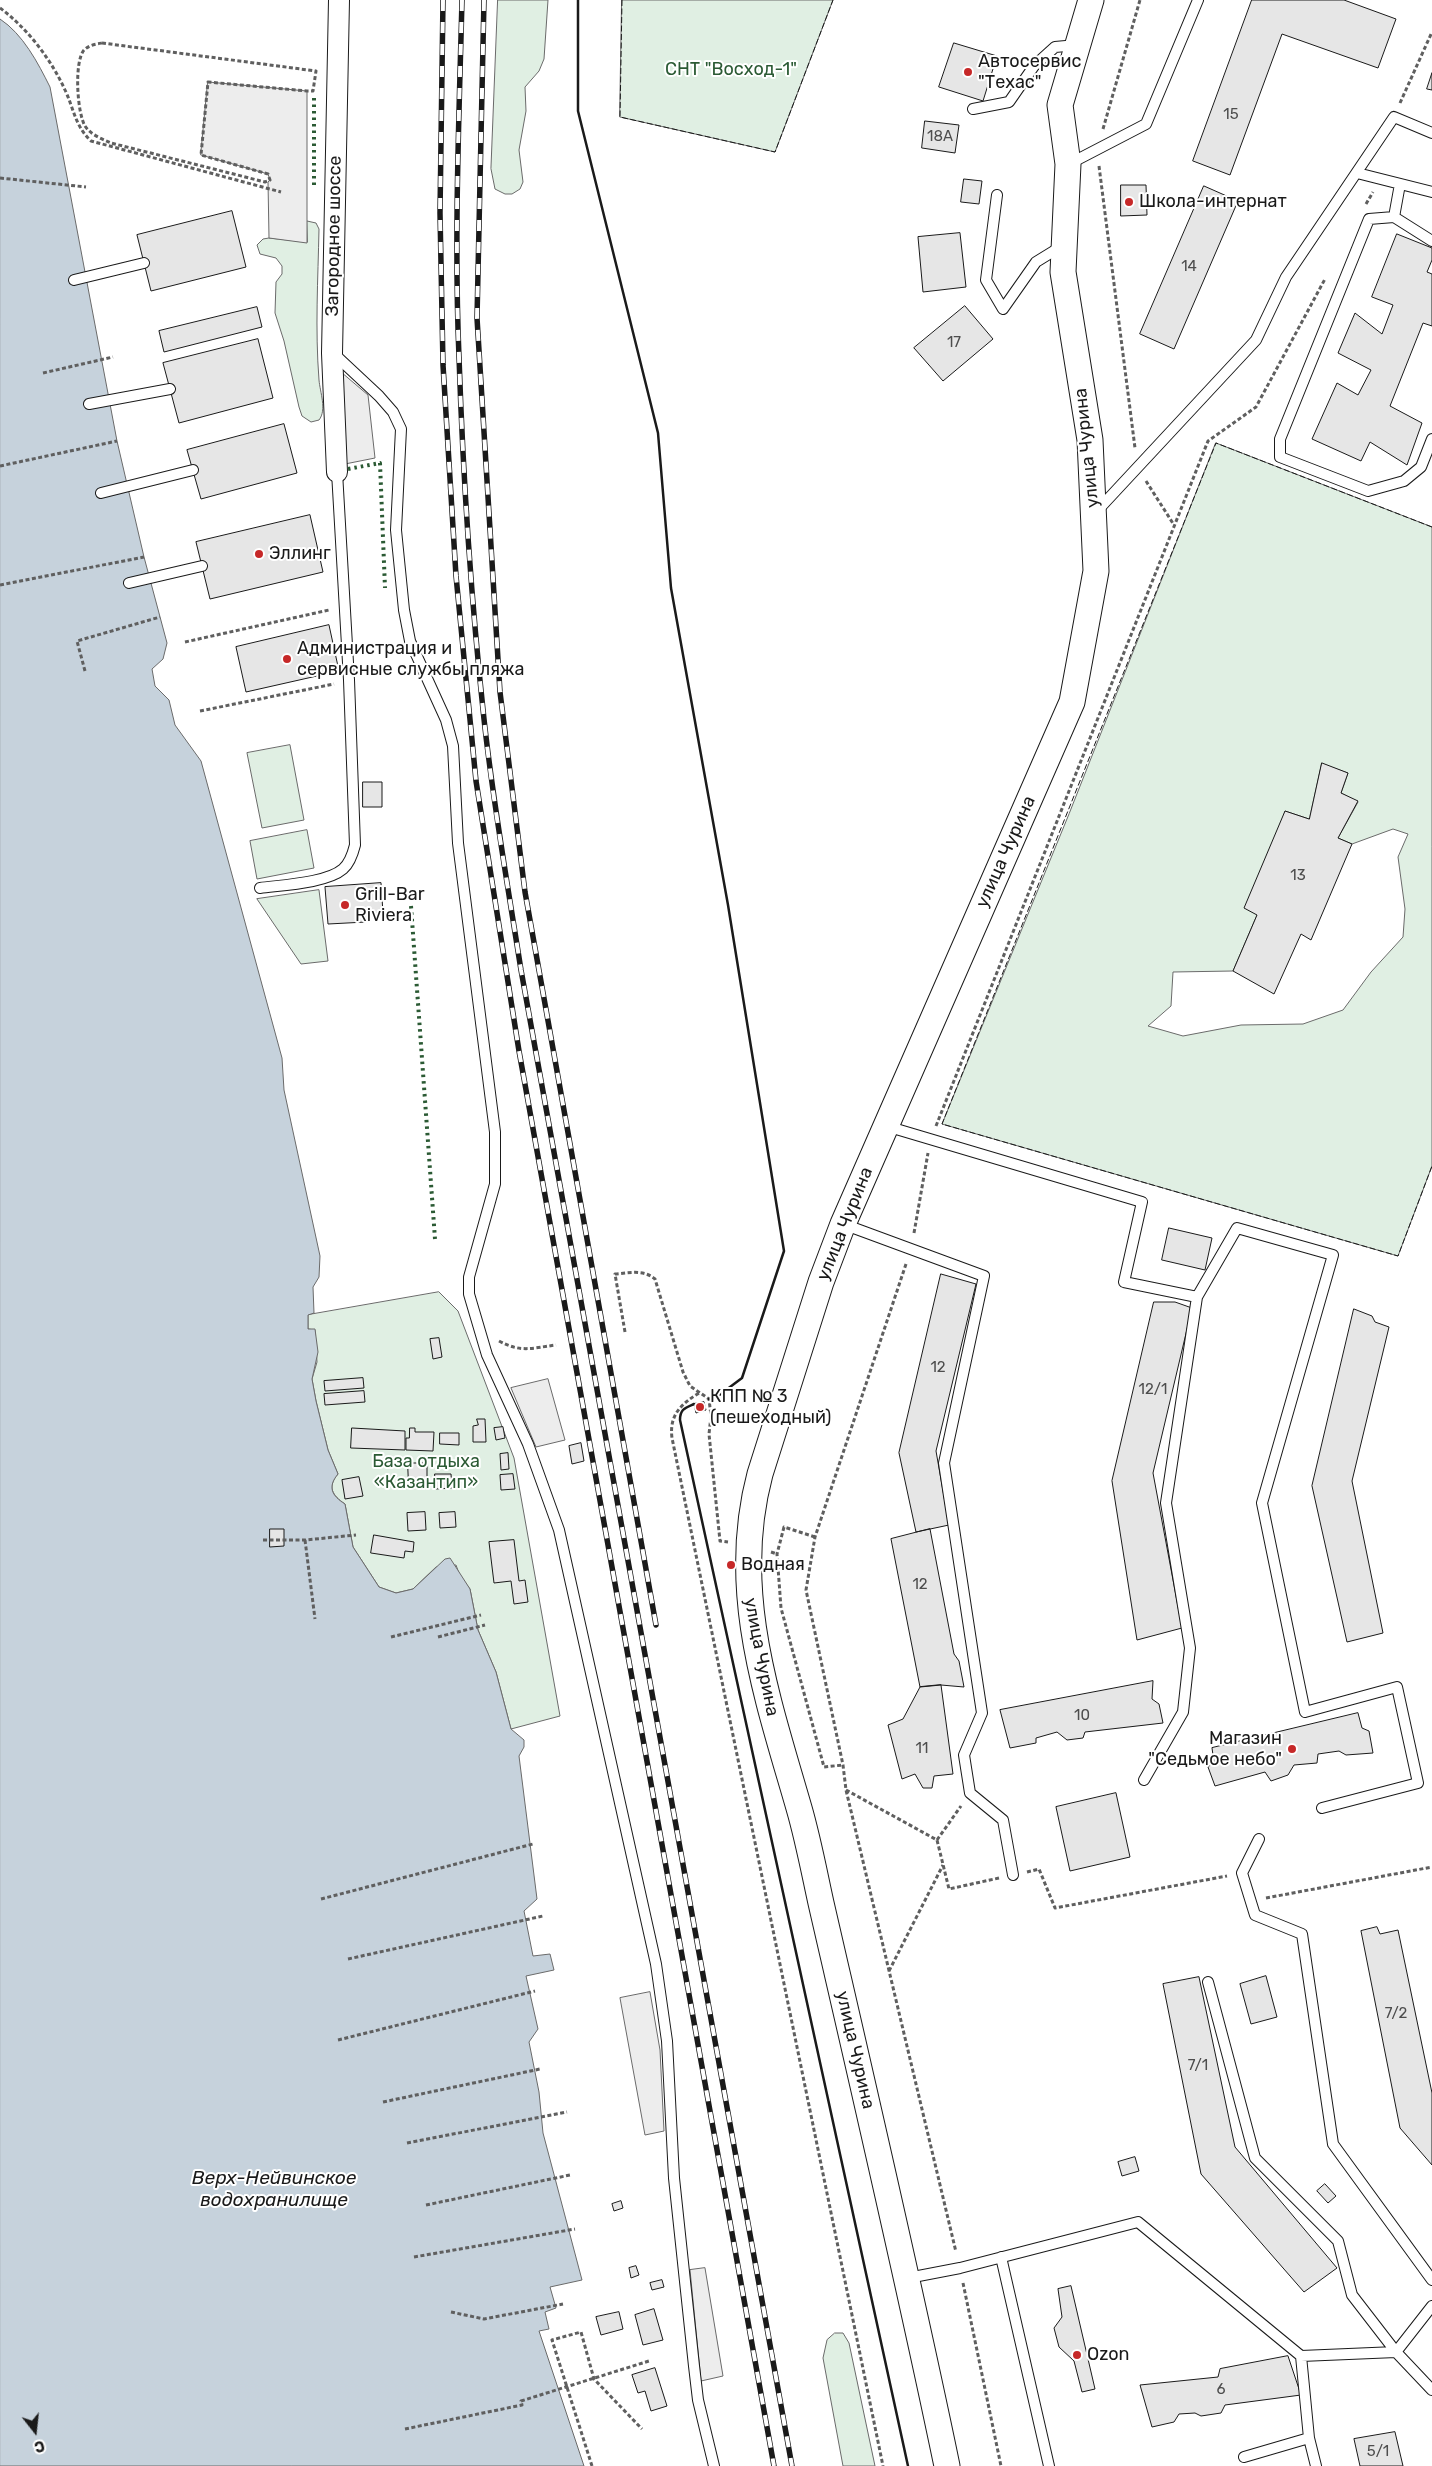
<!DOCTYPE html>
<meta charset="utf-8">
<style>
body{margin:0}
#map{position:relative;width:1432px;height:2466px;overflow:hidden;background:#fff;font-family:Rubik,sans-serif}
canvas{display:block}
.north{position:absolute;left:10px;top:2406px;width:50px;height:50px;-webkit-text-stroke:4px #fff;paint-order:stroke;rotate:164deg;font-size:14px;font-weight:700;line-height:20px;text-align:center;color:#1a1a1a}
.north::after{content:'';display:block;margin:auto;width:18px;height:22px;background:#1a1a1a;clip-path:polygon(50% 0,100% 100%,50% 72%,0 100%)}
</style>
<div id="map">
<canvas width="1432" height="2466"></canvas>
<div class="north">С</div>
</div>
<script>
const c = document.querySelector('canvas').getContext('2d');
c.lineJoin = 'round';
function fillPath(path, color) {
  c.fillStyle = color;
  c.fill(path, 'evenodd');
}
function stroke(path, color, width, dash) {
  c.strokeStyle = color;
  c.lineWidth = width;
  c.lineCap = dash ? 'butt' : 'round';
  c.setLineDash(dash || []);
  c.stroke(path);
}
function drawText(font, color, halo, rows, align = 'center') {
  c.font = font + ' Rubik,sans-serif';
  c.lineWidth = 4;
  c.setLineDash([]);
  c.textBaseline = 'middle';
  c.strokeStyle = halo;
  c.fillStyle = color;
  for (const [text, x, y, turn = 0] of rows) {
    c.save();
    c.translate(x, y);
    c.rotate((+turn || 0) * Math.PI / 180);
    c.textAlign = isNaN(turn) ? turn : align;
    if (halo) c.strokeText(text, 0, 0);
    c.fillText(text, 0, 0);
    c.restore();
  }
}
const green = new Path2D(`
 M498,0H548L544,59L539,71L525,87L526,111L519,150L523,182L520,189L512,194H505L495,189L491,169Z
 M622,0H833L775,152L620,117Z
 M307,221L316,223L319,229C318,279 315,329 319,380C320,392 327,410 319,420L311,422L302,416L299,407L284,341L275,313L276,282L282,274V266L276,258L260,254L257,245L263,239L269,238L307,242Z
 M1216,443L1432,527V1166L1398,1256L942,1124L1069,814ZM1322,764L1348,773L1341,793L1358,802L1338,838L1352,844L1393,829L1408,834L1398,857L1405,909L1403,937L1371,972L1343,1010L1303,1024L1241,1025L1183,1036L1148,1026L1171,1006L1173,972L1233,971L1257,915L1285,811L1309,819Z
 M290,745L304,820L262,828L247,753Z
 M307,830L314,868L257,879L250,841Z
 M319,890L328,961L301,964L257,899Z
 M439,1292L458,1311L514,1458L560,1716L511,1729L496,1672L478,1630L470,1589L460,1576L456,1565L436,1567L413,1589L396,1593L379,1587L353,1547L345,1504C332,1495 327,1487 338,1474L328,1450L316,1401L312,1379L317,1362L315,1330L308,1329V1315Z
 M835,2333H843L849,2343L875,2466H843L823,2358L827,2340Z`);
fillPath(green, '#e0efe3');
stroke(green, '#6a6a6a', 1);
const parking = new Path2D(`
 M208,82L307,91V243L269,238L268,182L270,180L268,174L201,155Z
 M341,372L368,395L375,458L345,464Z
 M548,1379L565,1440L536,1447L511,1388Z
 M650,1992L660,2050L664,2131L645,2135L620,1998Z
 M705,2268L723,2376L701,2381L690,2270Z`);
fillPath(parking, '#ededed');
stroke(parking, '#6a6a6a', 1);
const water = new Path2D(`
 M0,19C23,34 38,63 50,87L117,441L144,557L167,643L163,659L152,669L155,686L169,700L175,725L201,761L282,1058L284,1090L320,1256L319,1277L313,1287L314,1313L308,1315V1329H315L318,1352L312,1379L316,1401L328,1450L338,1474C327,1487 332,1496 345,1504L353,1547L379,1587L396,1593L413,1589L445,1559L450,1558L470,1589L478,1630L496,1672L511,1729L524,1740V1747L519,1756L537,1899L524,1911L533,1956L550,1954L554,1970L526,1976L538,2029L529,2042L539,2092L543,2133L582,2280L550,2287L556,2308L545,2312L549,2329L539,2331L584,2466H0Z`);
fillPath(water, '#c6d2dc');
stroke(water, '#6a6a6a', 1);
const building = new Path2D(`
 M1252,0H1344L1396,19L1378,68L1282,34L1230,175L1193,161Z
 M954,43L997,56L983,101L939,87Z
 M1432,73V90L1427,89Z
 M925,121L959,125L955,153L922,148Z
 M964,179L982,181L979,204L961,202Z
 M1121,185H1146L1147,215L1121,216Z
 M1204,186L1238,201L1174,349L1140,334Z
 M232,211L246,267L151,291L137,235Z
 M960,233L966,287L923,292L918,237Z
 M1397,234L1432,248V260L1427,272L1432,274V326L1423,323L1390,406L1422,423L1407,465L1370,442L1361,461L1312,439L1337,383L1358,395L1371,370L1338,353L1355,313L1382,334L1393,305L1372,297Z
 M965,306L993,339L943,381L914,348Z
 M257,307L262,327L164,352L159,331Z
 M258,339L273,398L179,423L163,363Z
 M284,424L297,473L201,499L187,450Z
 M310,515L323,572L210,599L196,542Z
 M329,625L339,671L246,692L236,647Z
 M1322,763L1348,773L1341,793L1358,801L1338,838L1352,844L1311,940L1301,934L1274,994L1233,971L1257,915L1244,908L1285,811L1309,819Z
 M363,782H382V807H363Z
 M381,883L383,913L365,914L366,922L328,924L325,887Z
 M1169,1228L1212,1238L1205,1270L1162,1260Z
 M941,1274L976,1284L936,1451L949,1525L916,1532L899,1453Z
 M1154,1302H1175L1192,1308L1153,1473L1182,1628L1137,1640L1112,1481Z
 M1354,1309L1372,1316L1375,1322L1389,1327L1352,1481L1383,1633L1347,1642L1312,1486Z
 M439,1338L442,1357L433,1359L430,1339Z
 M363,1378L364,1388L325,1391L324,1381Z
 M364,1391L365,1402L325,1405L324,1394Z
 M704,1402L706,1410L696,1413L694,1404Z
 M477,1419H485L486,1442H473V1426L478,1425Z
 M503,1427L505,1438L496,1440L494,1428Z
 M352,1428L405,1431V1450L351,1448Z
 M410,1428H415V1432H434L433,1451L406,1450V1438H409Z
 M440,1433H459V1445L440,1444Z
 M581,1443L584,1461L572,1464L569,1446Z
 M508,1453L509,1469L501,1470L500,1454Z
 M408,1463H427V1487H409Z
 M435,1474H451L452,1488L436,1489Z
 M513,1474L515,1489L501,1490L500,1475Z
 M359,1477L363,1496L345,1499L342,1480Z
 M425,1512L426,1530L408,1531L407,1513Z
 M455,1512L456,1527L440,1528L439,1513Z
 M270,1529H284V1546L270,1547Z
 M930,1529L954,1654L959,1661L964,1687L941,1685L920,1687L891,1539Z
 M374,1535L414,1542L413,1552L405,1551L404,1558L371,1553Z
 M514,1540L519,1581L525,1580L528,1602L514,1604L511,1581L494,1583L489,1542Z
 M1153,1681L1152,1699L1159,1704L1163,1723L1085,1732L1083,1738L1067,1740L1057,1732L1036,1738V1743L1010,1748L1000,1710Z
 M941,1685L953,1774L934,1776L932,1788H923L915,1774L902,1779L888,1725L903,1719L920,1687Z
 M1358,1713L1362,1728L1369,1731L1373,1753L1346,1755L1339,1751L1318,1754L1317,1763L1294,1765L1288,1775L1271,1781L1265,1772L1215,1786L1208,1767L1214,1762L1212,1748Z
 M1116,1793L1130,1857L1070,1871L1056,1807Z
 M1377,1927L1380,1934L1398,1930L1432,2093V2165L1400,2128L1361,1931Z
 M1266,1976L1277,2017L1251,2024L1240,1984Z
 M1199,1977L1235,2147L1337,2268L1304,2292L1201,2174L1163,1984Z
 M1135,2157L1139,2171L1122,2176L1118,2162Z
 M1325,2184L1336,2196L1328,2203L1317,2191Z
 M621,2201L623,2208L614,2211L612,2204Z
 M636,2266L639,2275L631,2278L629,2268Z
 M662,2280L664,2287L652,2290L650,2283Z
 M1071,2286L1095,2389L1082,2392L1074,2361L1059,2347L1054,2328L1062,2317L1058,2289Z
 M654,2309L663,2340L643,2345L635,2315Z
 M619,2312L623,2329L601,2335L596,2317Z
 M1288,2356L1301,2395L1225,2405L1221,2413L1201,2416L1195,2413L1179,2414L1174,2422L1152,2427L1140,2385L1218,2377L1220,2369Z
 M655,2368L667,2406L651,2411L645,2391L638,2393L632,2375Z
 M1395,2432L1403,2466H1360L1354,2439Z`);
fillPath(building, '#e6e6e6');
stroke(building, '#1a1a1a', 1);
const service = new Path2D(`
 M973,109L1009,102L1034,66L1055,47L1077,45
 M1069,164L1146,124L1198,0
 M1357,173L1432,192
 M1400,184L1394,217L1369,219L1280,439V457L1368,491L1404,481L1421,467L1432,439
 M997,195L986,280L1003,309L1036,262L1062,246
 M1394,217L1432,241
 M74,280L144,263
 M333,353L379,396L393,412L401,429L396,530L404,610L410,641L446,720L453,746L458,843L495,1132V1184L469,1277V1294L487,1355L528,1444L559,1530L656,1964L667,2041L674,2178L694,2366L698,2400L714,2466
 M89,404L170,389
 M101,493L193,470
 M1096,512L1256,340L1286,277L1394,117L1432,133
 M129,583L202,566
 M260,888C282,885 327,883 343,869C350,863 353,853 355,845L349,680L337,472
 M886,1126L1142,1202L1124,1282L1197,1297L1166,1503L1190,1648L1183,1712L1144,1780
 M843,1224L984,1276L944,1463L982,1713L964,1755L970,1793L1003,1820L1013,1875
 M1197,1297L1237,1228L1333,1255L1262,1503L1305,1712L1397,1687L1418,1783L1322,1808
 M1259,1839L1242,1873L1255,1915L1302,1934L1333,2144L1432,2280
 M1001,2257L1049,2466
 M908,2278L960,2268L1138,2222L1301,2356L1396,2352L1352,2295L1338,2241L1255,2158L1208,1982
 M1432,2306L1396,2352L1432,2390
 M1301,2356L1309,2438L1316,2466
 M1244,2457L1309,2438`);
const minor = new Path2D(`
 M337,472L332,353L339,0`);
const tertiary = new Path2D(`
 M947,2466C908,2278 864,2090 821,1903C814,1871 808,1839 799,1808C767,1697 729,1590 760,1474L821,1282L843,1224L1072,702L1096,571L1090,440L1063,272L1068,164L1060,105L1091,0`);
stroke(service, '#1a1a1a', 12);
stroke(minor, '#1a1a1a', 22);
stroke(tertiary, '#1a1a1a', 27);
stroke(new Path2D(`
 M0,8C27,28 51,59 65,90C74,109 75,126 91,141L281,192
 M102,43L316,71L313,91H307L208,82L201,155L268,174L270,180L265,182L111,143C102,139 91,135 85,126C77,112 74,62 84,50C89,45 96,44 102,43Z
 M1400,103L1432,32
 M1103,129L1140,0
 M1099,166L1135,448
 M0,178L86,187
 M1366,204L1373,192
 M43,373L113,357
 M0,466L117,441
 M1146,481L1174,525
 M0,585L144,557
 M185,642L329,610
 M85,671L77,641L160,617
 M200,711L334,684
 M936,1126L1208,441L1256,407L1325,279
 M914,1233L928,1153
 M906,1264L815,1537L806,1590L843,1765L846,1790L956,2252
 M625,1332L615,1274C629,1273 643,1269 655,1279L683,1372L690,1386L709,1399L711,1416L709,1434L720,1541L728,1542
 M499,1341C521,1353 532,1348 556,1345
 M699,1393C681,1404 669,1415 672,1438L883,2466
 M815,1537L784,1527L777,1554L781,1608L824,1767L843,1765
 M263,1540H305L356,1535
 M305,1540L315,1619
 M771,1552L777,1554
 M391,1637L481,1615
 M438,1637L485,1625
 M846,1790L937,1840L949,1889L999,1878
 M937,1840L961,1806
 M1027,1872L1039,1869L1055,1908L1227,1876
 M1266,1898L1432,1867
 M321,1899L533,1844
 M348,1959L543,1916
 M889,1971L943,1865
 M338,2040L535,1991
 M383,2102L540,2069
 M407,2143L567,2112
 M426,2205L570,2175
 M414,2257L575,2229
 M963,2283L1001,2466
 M451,2312L484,2319L563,2304
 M405,2429L522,2405L521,2401L649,2361
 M592,2466L552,2340L581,2332L594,2379L642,2429`), '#5f5f5f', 3, [4, 2.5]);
stroke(service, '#fff', 10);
stroke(minor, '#fff', 20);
stroke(tertiary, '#fff', 25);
const rail = new Path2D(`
 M443,0L440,213L443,365L456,576L476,781L519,1051L774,2466
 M462,0C459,119 454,238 459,357C463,478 471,599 484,719C493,803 508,887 521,970L792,2466
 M484,0L477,318L500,692L525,892L656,1625`);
stroke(rail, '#1a1a1a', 5.5);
stroke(rail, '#fff', 4, [11]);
stroke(new Path2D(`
 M314,98V189
 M348,469L380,463L385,588
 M411,906L435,1239`), '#2b5a34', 4, [2.5, 4]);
stroke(new Path2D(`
 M622,0L620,117L775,152L833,0
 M1432,527L1216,443L942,1124L1398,1256L1432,1166`), '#1a1a1a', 1, [6, 2.5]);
stroke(new Path2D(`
 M578,0V111L658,433L671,588L728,905L784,1251L742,1378L718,1396L709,1399
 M694,1404C685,1408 680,1409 680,1420L908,2466`), '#1a1a1a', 2.5);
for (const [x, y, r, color] of [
 [968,72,5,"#c62828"],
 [1129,202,5,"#c62828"],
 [259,554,5,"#c62828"],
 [287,659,5,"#c62828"],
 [345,905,5,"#c62828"],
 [700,1407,5,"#c62828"],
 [731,1565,5,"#c62828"],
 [1292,1749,5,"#c62828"],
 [1077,2355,5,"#c62828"]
]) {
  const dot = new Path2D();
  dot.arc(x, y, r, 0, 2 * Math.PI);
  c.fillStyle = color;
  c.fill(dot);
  stroke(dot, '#fff', 2);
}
drawText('15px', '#4d4d4d', null, [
 ["15",1231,115],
 ["18А",940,137],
 ["14",1189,267],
 ["17",954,343],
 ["13",1298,876],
 ["12",938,1368],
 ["12/1",1153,1390],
 ["12",920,1585],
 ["10",1082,1716],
 ["11",922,1749],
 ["7/2",1396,2014],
 ["7/1",1198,2066],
 ["6",1221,2390],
 ["5/1",1378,2452]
]);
drawText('18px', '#1a1a1a', '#fff', [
 ["Автосервис",978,62],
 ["\"Техас\"",978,83],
 ["Школа-интернат",1139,202],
 ["Эллинг",269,554],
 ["Администрация и",297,649],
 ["сервисные службы пляжа",297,670],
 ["Grill-Bar",355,895],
 ["Riviera",355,916],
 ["КПП № 3",710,1397],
 ["(пешеходный)",710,1418],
 ["Водная",741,1565],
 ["Магазин",1282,1739,"right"],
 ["\"Седьмое небо\"",1282,1760,"right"],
 ["Ozon",1087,2355]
], 'left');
drawText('18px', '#2b5a34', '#fff', [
 ["СНТ \"Восход-1\"",731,70],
 ["База отдыха",426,1462],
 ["«Казантип»",426,1483]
]);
drawText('18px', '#1a1a1a', '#fff', [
 ["Загородное шоссе",334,236,-89],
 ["улица Чурина",1087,448,-96],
 ["улица Чурина",1006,852,-66],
 ["улица Чурина",845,1224,-68],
 ["улица Чурина",761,1657,79],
 ["улица Чурина",855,2050,77]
]);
drawText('italic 19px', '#1a1a1a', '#fff', [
 ["Верх-Нейвинское",274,2179],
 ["водохранилище",274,2201]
]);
</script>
